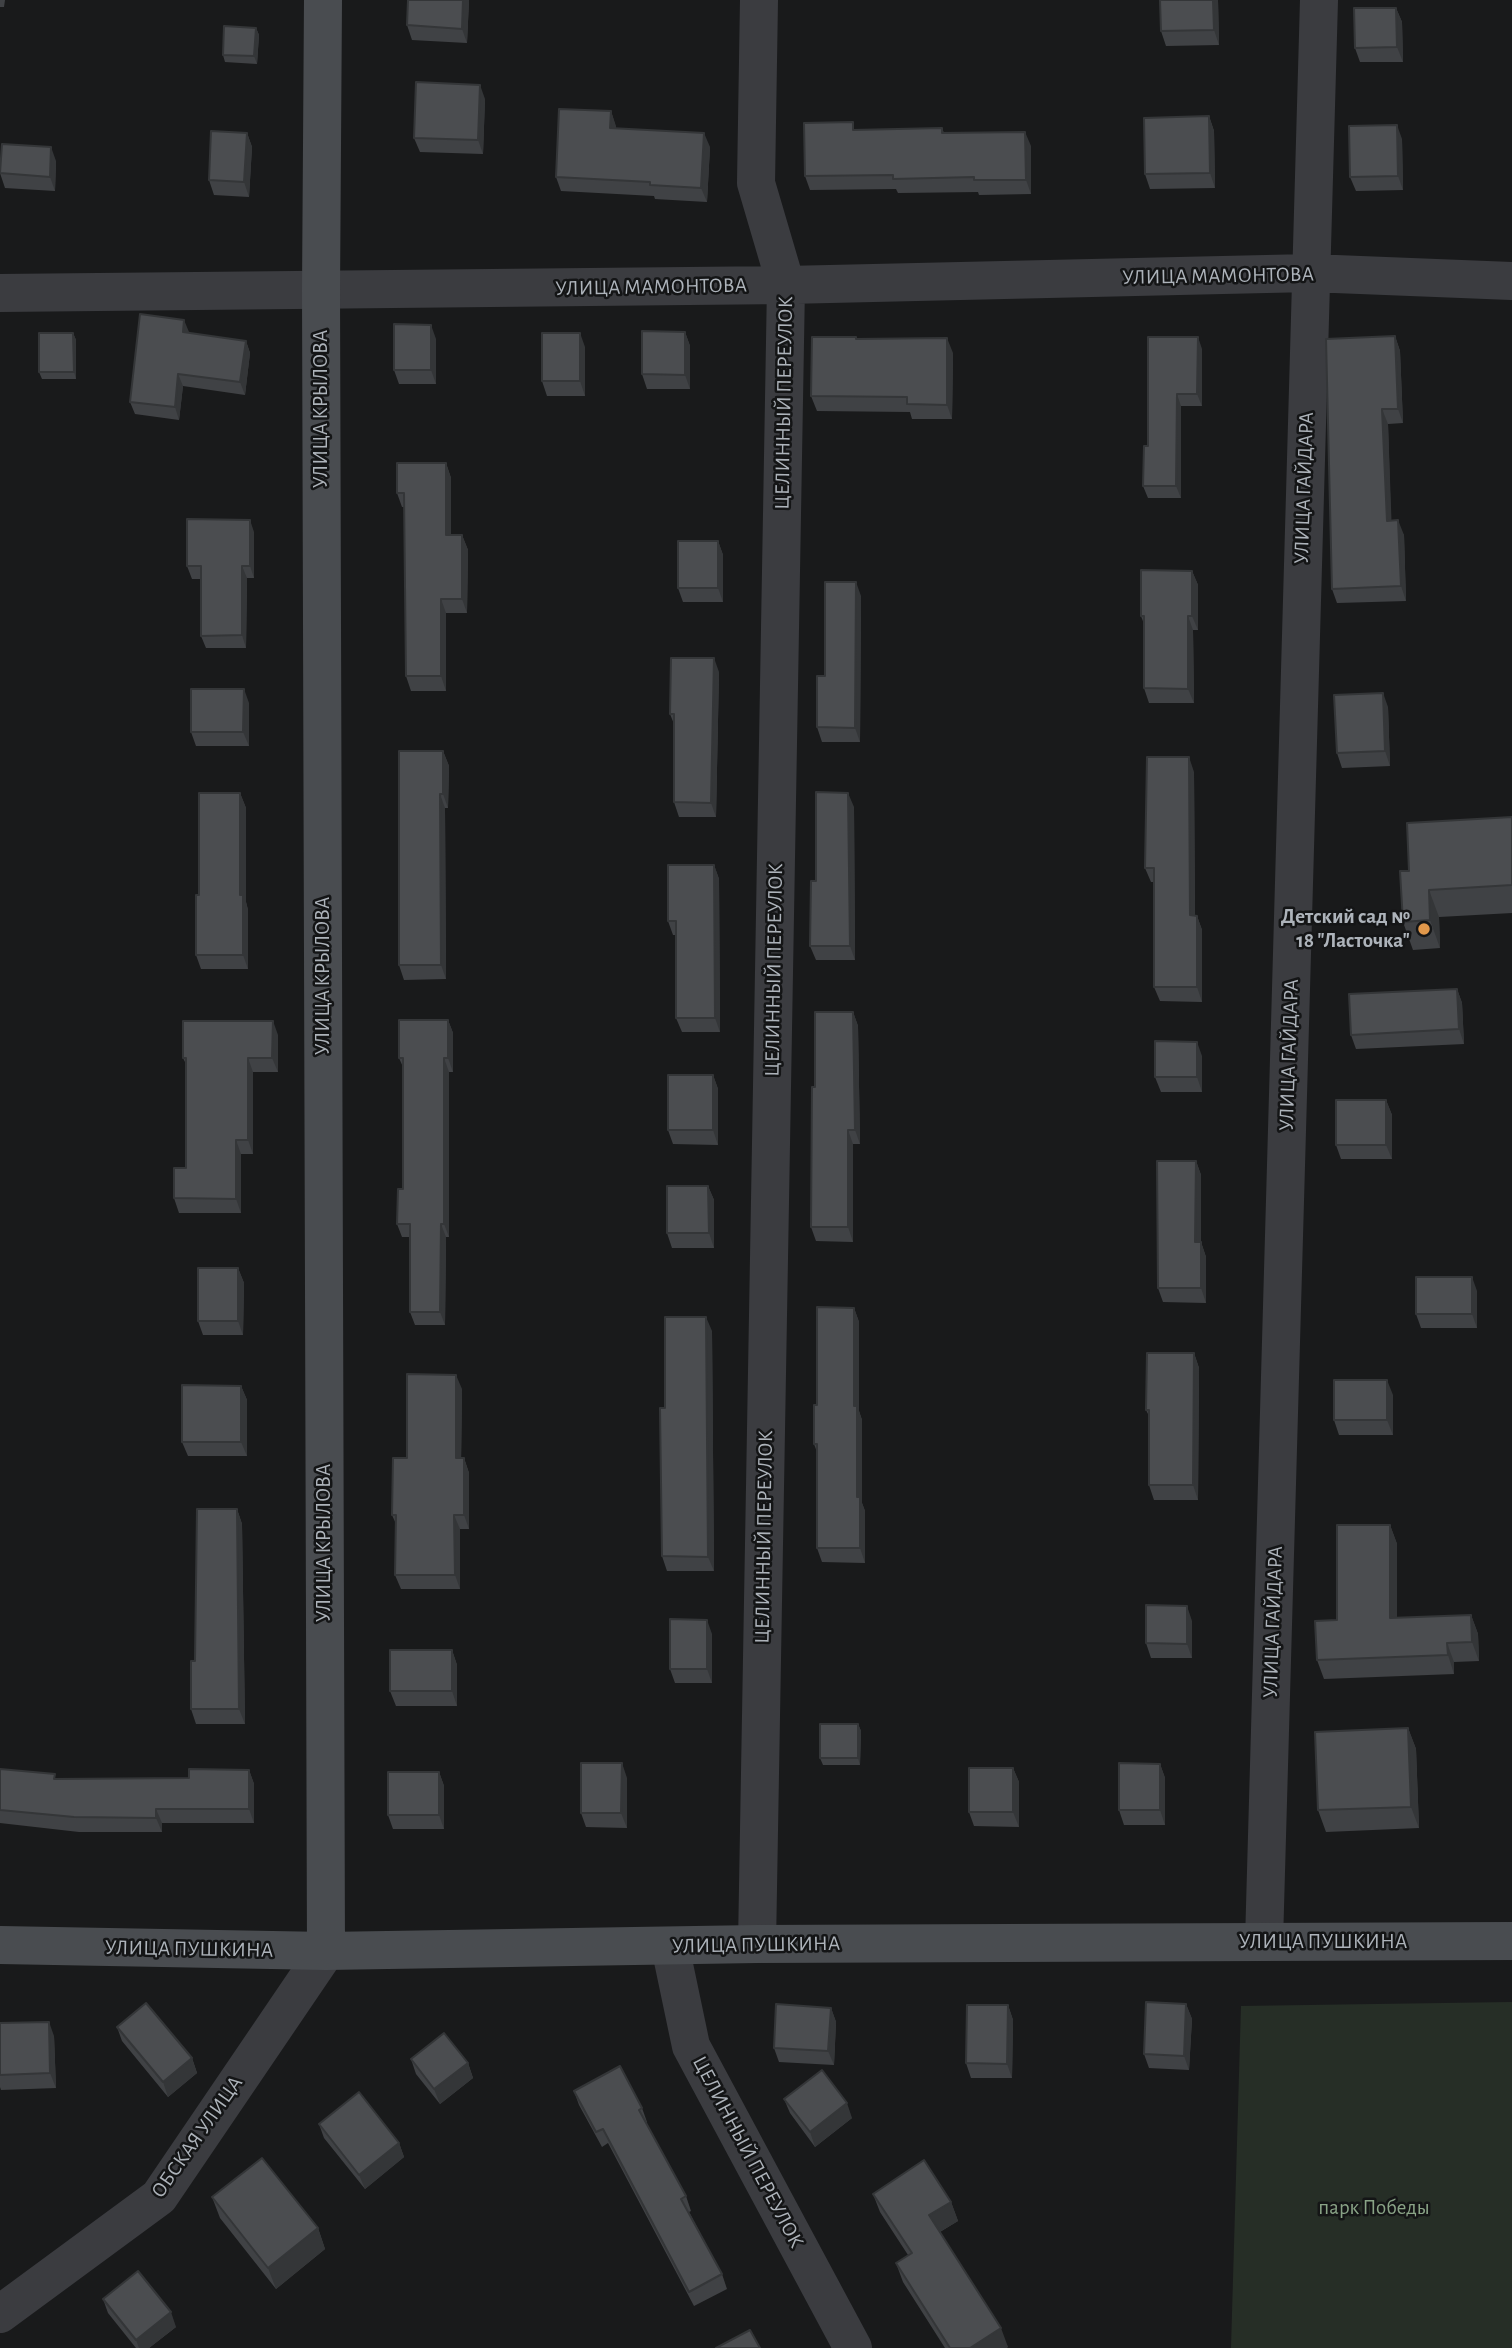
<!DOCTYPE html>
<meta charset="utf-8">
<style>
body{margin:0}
canvas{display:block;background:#191a1b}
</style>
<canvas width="1512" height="2348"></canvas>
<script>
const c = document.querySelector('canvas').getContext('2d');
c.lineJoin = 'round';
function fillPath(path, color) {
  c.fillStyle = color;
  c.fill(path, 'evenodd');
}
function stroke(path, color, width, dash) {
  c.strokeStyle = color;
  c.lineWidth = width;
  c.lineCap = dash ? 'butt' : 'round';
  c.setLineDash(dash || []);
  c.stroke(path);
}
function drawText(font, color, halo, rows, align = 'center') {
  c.font = font + ' "Alegreya Sans",sans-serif';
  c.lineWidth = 5;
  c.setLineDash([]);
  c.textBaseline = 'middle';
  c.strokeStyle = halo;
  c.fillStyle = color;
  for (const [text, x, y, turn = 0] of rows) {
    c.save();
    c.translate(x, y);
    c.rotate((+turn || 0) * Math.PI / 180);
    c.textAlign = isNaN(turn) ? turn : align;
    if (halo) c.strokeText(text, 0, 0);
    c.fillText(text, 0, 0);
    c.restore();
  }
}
fillPath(new Path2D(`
 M1512,2002V2348H1231L1241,2006Z`), '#262e26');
stroke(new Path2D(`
 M0,293L786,285L1310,273L1512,281
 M1264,1942L1319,0
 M757,1944L786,285L756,183L759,0
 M670,1946L691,2046L853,2348
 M0,2314L159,2197L326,1951`), '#3b3c40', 38);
stroke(new Path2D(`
 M323,0L321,291L326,1951
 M0,1945L326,1951L757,1944L1512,1941`), '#494c50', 38);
fillPath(new Path2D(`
 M0,0H5L4,7H0Z
 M408,0H469L467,43L412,40L407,25Z
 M1218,0L1219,45L1166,46L1161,31Z
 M1396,8L1402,22L1403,62H1360L1355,48Z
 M256,28L259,35L257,64L225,62L223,55Z
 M485,99L483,154L420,152L414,138Z
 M611,111L616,128L710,147L707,202L655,199L654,196L561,191L556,177Z
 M1209,116L1214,131L1215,188L1150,189L1145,174Z
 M942,128L944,133L1031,146V194L979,195L978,192L898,193L896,189L810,190L805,176L856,130Z
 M247,133L252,147L249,197L214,195L209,180Z
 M1402,139L1403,190L1356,191L1350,177Z
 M56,161L55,191L5,188L0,173Z
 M685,332L690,346V389H647L642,374Z
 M73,333L76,340V379H42L39,372Z
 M189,333L246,341L250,353L245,395L183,386L179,420L135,414L130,402Z
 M1395,336L1400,351L1403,423L1388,424L1391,521L1404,535L1406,601L1337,603L1332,589Z
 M436,339V384H399L394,370Z
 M857,339L953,353L952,419H912L910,412L817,411L811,396Z
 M585,347V396H547L542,381Z
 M1202,349V406H1181V498H1148L1143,486L1148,446Z
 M446,463L451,478V535H462L468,550L467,613H446V691H411L406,676L404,507H402L397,493Z
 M254,532V578H247L246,648H206L201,636V579H192L187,566Z
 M718,541L723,555V602H683L678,588Z
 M1192,571L1198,585V630H1193L1194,703H1149L1144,688V624L1141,616Z
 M861,596L860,742H822L817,727L825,676Z
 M719,672L716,817H679L674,802V724L670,714Z
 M249,703V746H196L191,732Z
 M1388,707L1390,766L1342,768L1337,753Z
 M443,751L449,766L448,808H445L446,979L404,980L399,965Z
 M1194,772L1195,916H1197L1202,930V1002L1160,1001L1154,987V882H1151L1145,868Z
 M240,793L246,808V902L248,910V969H201L196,955L199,895Z
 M854,807L855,960H816L810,946L816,881Z
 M1512,817V913L1439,917L1440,948L1413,950L1403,922L1409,871Z
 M714,865L719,879L720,1032H682L676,1018V935H673L668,921Z
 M1457,989L1462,1003L1464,1044L1356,1049L1351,1035Z
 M853,1012L858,1026L860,1144H853V1242L816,1241L811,1227L815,1087Z
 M448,1020L453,1033V1072H449V1237H446L445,1325H415L410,1312V1237H402L397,1224L403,1189V1067L399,1058Z
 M278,1035V1072H253V1154H241V1213H179L174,1198L186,1168V1064L183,1058Z
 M1202,1056V1092H1161L1155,1077Z
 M713,1075L718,1089V1145L673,1144L668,1130Z
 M1386,1100L1392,1115V1159H1341L1336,1145Z
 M1196,1161L1201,1175V1242L1206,1257V1303L1163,1302L1158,1288Z
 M708,1186L714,1200V1248H672L667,1233Z
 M238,1268L244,1283L243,1335H203L198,1321Z
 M1477,1291V1328H1421L1416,1314Z
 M854,1308L859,1322V1411L862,1420V1503L865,1511V1563L822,1562L817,1548V1452L814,1444L817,1405Z
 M712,1331L714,1571H667L662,1556L665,1408Z
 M1194,1353L1199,1368L1198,1500H1154L1149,1485V1416L1146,1410Z
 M241,1386L247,1400V1456H188L182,1442Z
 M462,1389L461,1458H464L469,1473V1529H460V1589H401L395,1575L396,1524L392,1515L407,1458Z
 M1393,1395V1435H1339L1334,1420Z
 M237,1509L242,1524L245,1724H196L191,1709Z
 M1390,1525L1397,1544V1618L1471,1615L1478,1634L1479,1661L1454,1662V1674L1324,1679L1317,1660L1337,1620Z
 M1192,1621V1658H1151L1146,1643Z
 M712,1634V1683H675L670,1669Z
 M452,1650L457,1665V1706H396L390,1691Z
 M858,1724L861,1731L860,1765H823L820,1758Z
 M1408,1728L1416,1749L1419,1828L1326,1832L1318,1810Z
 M1160,1764L1165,1778V1825H1124L1119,1810Z
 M1013,1768L1019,1782V1827L974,1826L969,1812Z
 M0,1769L56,1779L189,1778L249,1770L254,1784V1823H162V1832H79L0,1823Z
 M439,1772L444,1786V1829H393L388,1815Z
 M627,1778V1828L586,1827L581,1813Z
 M1186,2004L1192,2019L1189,2070L1149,2068L1144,2054Z
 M1008,2005L1013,2020L1012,2078H971L966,2063Z
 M831,2008L836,2022L834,2065L779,2062L774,2048Z
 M0,2023L54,2036L56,2088L1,2090L0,2087Z
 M117,2027L192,2058L197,2073L168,2097L122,2041Z
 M411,2059L468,2063L473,2078L440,2104L416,2074Z
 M574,2091L642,2108L647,2122L646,2123L686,2196L691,2211L689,2212L722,2274L727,2289L694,2306L608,2143L602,2147L579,2105Z
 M784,2099L852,2118L815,2147L790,2113Z
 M319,2124L399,2143L404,2157L365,2189L324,2138Z
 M873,2194L951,2202L958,2221L940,2232L1008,2347L1006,2348H945L903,2282L896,2263L908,2255L880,2212Z
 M212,2197L318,2228L325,2249L276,2289L220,2218Z
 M103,2299L176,2327L149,2348H136L108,2313Z`), '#404245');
fillPath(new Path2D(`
 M463,0H469V1L467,43L462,29Z
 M1213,0H1218L1219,45L1214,30Z
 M1396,8L1402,22L1403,62L1397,47Z
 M256,28L259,35L257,64L254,56Z
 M480,85L485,99L483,154L478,140Z
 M611,111L616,126L615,142L610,128Z
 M1209,116L1214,131L1215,188L1210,173Z
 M1397,125L1402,139L1403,190L1398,176Z
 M1025,132L1031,146V194L1026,180Z
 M247,133L252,147L249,197L244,182Z
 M704,133L710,147L707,202L701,188Z
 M51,147L56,161L55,191L50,177Z
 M184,320L189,332L188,345L183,332Z
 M431,325L436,339V384L431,370Z
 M685,332L690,346V389L685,375Z
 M73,333L76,340V379L74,372Z
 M580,333L585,347V396L580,381Z
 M1395,336L1400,351L1403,423L1398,409Z
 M1198,337L1202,349V406L1197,394Z
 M947,338L953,353L952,419L947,405Z
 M246,341L250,353L245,395L240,382Z
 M178,374L183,386L179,420L175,407Z
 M1177,394L1181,406V498L1176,486Z
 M1382,409L1388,424L1392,535L1387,521Z
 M446,463L451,478V550L446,535Z
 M250,520L254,532V578L250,566Z
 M1398,520L1404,535L1406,601L1401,586Z
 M462,535L468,550L467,613L462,599Z
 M718,541L723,555V602L718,588Z
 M242,566L247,578L246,648L242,635Z
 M1192,571L1198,585V630L1192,616Z
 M856,582L861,596L860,742L855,728Z
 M441,599L446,613V691L441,676Z
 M1188,616L1193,630L1194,703L1188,689Z
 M714,658L719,672L716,817L711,803Z
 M244,689L249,703V746L243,732Z
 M1383,693L1388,707L1390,766L1385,751Z
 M443,751L449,766L448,808L443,794Z
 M1189,757L1194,772L1195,930L1190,915Z
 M240,793L246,808V902L248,910V969L243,955L240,895Z
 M848,793L854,807L855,960L850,946Z
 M440,794L445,808L446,979L441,965Z
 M714,865L719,879L720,1032L715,1018Z
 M1429,890L1439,917L1440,948L1430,920Z
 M1197,916L1202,930V1002L1197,987Z
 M1457,989L1462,1003L1464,1044L1459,1029Z
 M853,1012L858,1026L860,1144L855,1130Z
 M448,1020L453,1033V1072L448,1058Z
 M273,1021L278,1035V1072L272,1058Z
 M1197,1042L1202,1056V1092L1197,1077Z
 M248,1058L253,1072V1154L248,1140Z
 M444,1058L449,1072V1237L444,1224Z
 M713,1075L718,1089V1145L713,1130Z
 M1386,1100L1392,1115V1159L1386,1145Z
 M848,1130L853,1144V1242L848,1227Z
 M236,1140L241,1154V1213L236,1199Z
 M1196,1161L1201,1175V1257L1195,1242Z
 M708,1186L714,1200V1248L709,1233Z
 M441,1224L446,1237L445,1325L440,1312Z
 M1201,1242L1206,1257V1303L1201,1288Z
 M238,1268L244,1283L243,1335L238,1321Z
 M1472,1277L1477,1291V1328L1472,1314Z
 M854,1308L859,1322V1411L862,1420V1503L865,1511V1563L860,1548L857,1497L854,1406Z
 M706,1317L712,1331L714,1571L708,1557Z
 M1194,1353L1199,1368L1198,1500L1193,1485Z
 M456,1375L462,1389L461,1472L456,1458Z
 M1387,1380L1393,1395V1435L1387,1420Z
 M241,1386L247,1400V1456L241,1442Z
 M464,1458L469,1473V1529L464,1515Z
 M237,1509L242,1524L245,1724L239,1709Z
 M454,1515L460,1529V1589L455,1575Z
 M1390,1525L1397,1544V1637L1390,1618Z
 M1187,1606L1192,1621V1658L1187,1644Z
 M1471,1615L1478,1634L1479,1661L1472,1642Z
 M707,1620L712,1634V1683L707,1669Z
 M1447,1643L1454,1662V1674L1448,1655Z
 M452,1650L457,1665V1706L452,1691Z
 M858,1724L861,1731L860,1765L858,1758Z
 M1408,1728L1416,1749L1419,1828L1411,1807Z
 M622,1763L627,1778V1828L621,1813Z
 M1160,1764L1165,1778V1825L1160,1810Z
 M1013,1768L1019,1782V1827L1013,1812Z
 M249,1770L254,1784V1823L249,1809Z
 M439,1772L444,1786V1829L439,1815Z
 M156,1809L162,1823V1832L156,1818Z
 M1186,2004L1192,2019L1189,2070L1184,2056Z
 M1008,2005L1013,2020L1012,2078L1007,2064Z
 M831,2008L836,2022L834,2065L828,2051Z
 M49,2022L54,2036L56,2088L50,2073Z
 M192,2058L197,2073L168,2097L163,2082Z
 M468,2063L473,2078L440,2104L434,2089Z
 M847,2103L852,2118L815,2147L810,2132Z
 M399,2143L404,2157L365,2189L359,2175Z
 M951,2202L958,2221L936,2234L929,2215Z
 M318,2228L325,2249L276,2289L268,2268Z
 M171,2312L176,2327L149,2348H139L136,2340Z
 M1001,2328L1008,2347L1006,2348H970Z`), '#343638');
const building = new Path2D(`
 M408,0H463L462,29L407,25Z
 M1160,0H1213L1214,30L1161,31Z
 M1354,8H1396L1397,47L1355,48Z
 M224,26L256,28L254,56L223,55Z
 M416,82L480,85L478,140L414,138Z
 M559,109L611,111L610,128L704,133L701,188L650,185V182L556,177Z
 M1209,116L1210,173L1145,174L1144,118Z
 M853,122V130L942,128V133L1025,132L1026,180H974V177L893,179V175L805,176L804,123Z
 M1397,125L1398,176L1350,177L1349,126Z
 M211,131L247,133L244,182L209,180Z
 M2,144L51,147L50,177L0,173Z
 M140,314L184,320L183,332L246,341L240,382L178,374L175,407L130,402Z
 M394,324L431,325V370H394Z
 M642,331L685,332V375L642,374Z
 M39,333H73L74,372H39Z
 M542,333H580V381H542Z
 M1395,336L1398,409H1382L1387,521L1398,520L1401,586L1332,589L1326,339Z
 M812,337H856V339L947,338V405L907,404V397L811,396Z
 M1148,337H1198L1197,394H1177L1176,486H1143L1144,446H1148Z
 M397,463H446V535H462V599H441V676H406L404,493H397Z
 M187,519L250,520V566H242V635L201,636V566H187Z
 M678,541H718V588H678Z
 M1141,570L1192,571V616H1188V689L1144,688V616H1141Z
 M825,582H856L855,728L817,727V676H825Z
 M671,658H714L711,803L674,802V714H670Z
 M191,689H244L243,732H191Z
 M1383,693L1385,751L1337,753L1334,695Z
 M399,751H443V794H440L441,965H399Z
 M1147,757H1189L1190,915L1197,916V987H1154V868H1145Z
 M816,792L848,793L850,946H810L811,881H816Z
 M199,793H240V895H243V955H196V895H199Z
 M1512,817V885L1429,890L1430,920L1403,922L1400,871H1409L1407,823Z
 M668,865H714L715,1018H676V921H668Z
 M1457,989L1459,1029L1351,1035L1349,994Z
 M815,1012H853L855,1130H848V1227H811L812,1087H815Z
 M399,1020H448V1058H444V1224H441L440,1312H410V1224H397L398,1189H403V1058H399Z
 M183,1021H273L272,1058H248V1140H236V1199L174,1198V1168H186V1058H183Z
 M1155,1041L1197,1042V1077H1155Z
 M668,1075H713V1130H668Z
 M1336,1100H1386V1145H1336Z
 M1157,1161H1196L1195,1242H1201V1288H1158Z
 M667,1186H708L709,1233H667Z
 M198,1268H238V1321H198Z
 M1416,1277H1472V1314H1416Z
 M817,1307L854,1308V1406H857V1497H860V1548H817V1444H814V1405H817Z
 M665,1317H706L708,1557L662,1556L660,1408H665Z
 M1147,1353H1194L1193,1485H1149V1410H1146Z
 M407,1374L456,1375V1458H464V1515H454L455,1575H395L396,1515H392L393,1458H407Z
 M1334,1380H1387V1420H1334Z
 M182,1385L241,1386V1442H182Z
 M197,1509H237L239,1709H191V1661H195Z
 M1337,1525H1390V1618L1471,1615L1472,1642L1447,1643L1448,1655L1317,1660L1315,1621L1337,1620Z
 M1146,1605L1187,1606V1644L1146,1643Z
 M670,1619L707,1620V1669H670Z
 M390,1650H452V1691H390Z
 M820,1724H858V1758H820Z
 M1408,1728L1411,1807L1318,1810L1315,1732Z
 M581,1763H622L621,1813H581Z
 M1119,1763L1160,1764V1810H1119Z
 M969,1768H1013V1812H969Z
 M0,1769L55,1774L54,1779L189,1778V1769L249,1770V1809H156V1818L74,1817L0,1810Z
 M388,1772H439V1815H388Z
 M1146,2002L1186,2004L1184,2056L1144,2054Z
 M146,2003L192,2058L163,2082L117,2027Z
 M776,2004L831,2008L828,2051L774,2048Z
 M967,2005H1008L1007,2064L966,2063Z
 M49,2022L50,2073L0,2075V2023Z
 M444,2033L468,2063L434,2089L411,2059Z
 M620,2066L642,2108L639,2110L686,2196L681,2199L722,2274L689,2292L603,2129L596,2132L574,2091Z
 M822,2070L847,2103L810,2132L784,2099Z
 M359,2092L399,2143L359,2175L319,2124Z
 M262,2158L318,2228L268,2268L212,2197Z
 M924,2160L951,2202L929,2215L1001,2328L970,2348H950L896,2263L912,2253L873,2194Z
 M138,2271L171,2312L136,2340L103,2299Z
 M750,2330L760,2348H716Z`);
fillPath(building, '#4b4d50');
stroke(building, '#343638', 2);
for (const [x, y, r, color] of [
 [1424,929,7,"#e1984b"]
]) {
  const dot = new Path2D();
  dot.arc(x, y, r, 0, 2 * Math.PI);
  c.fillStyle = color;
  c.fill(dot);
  stroke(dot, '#141516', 2.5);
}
drawText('21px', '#adb3ba', '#141516', [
 ["УЛИЦА МАМОНТОВА",1218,276,-1],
 ["УЛИЦА МАМОНТОВА",651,287,-1],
 ["ЦЕЛИННЫЙ ПЕРЕУЛОК",784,403,-89],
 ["УЛИЦА КРЫЛОВА",321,409,-90],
 ["УЛИЦА ГАЙДАРА",1304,488,-88],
 ["ЦЕЛИННЫЙ ПЕРЕУЛОК",774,970,-89],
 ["УЛИЦА КРЫЛОВА",323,976,-90],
 ["УЛИЦА ГАЙДАРА",1289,1055,-88],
 ["ЦЕЛИННЫЙ ПЕРЕУЛОК",764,1537,-89],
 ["УЛИЦА КРЫЛОВА",324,1543,-90],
 ["УЛИЦА ГАЙДАРА",1273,1622,-88],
 ["УЛИЦА ПУШКИНА",1323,1942],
 ["УЛИЦА ПУШКИНА",756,1945,-1],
 ["УЛИЦА ПУШКИНА",189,1949,1],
 ["ОБСКАЯ УЛИЦА",197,2137,-55],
 ["ЦЕЛИННЫЙ ПЕРЕУЛОК",748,2152,62]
]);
drawText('bold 21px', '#adb3ba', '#141516', [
 ["Детский сад №",1410,917],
 ["18 \"Ласточка\"",1410,941]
], 'right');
drawText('21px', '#89a386', '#141516', [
 ["парк Победы",1374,2208]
]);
</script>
